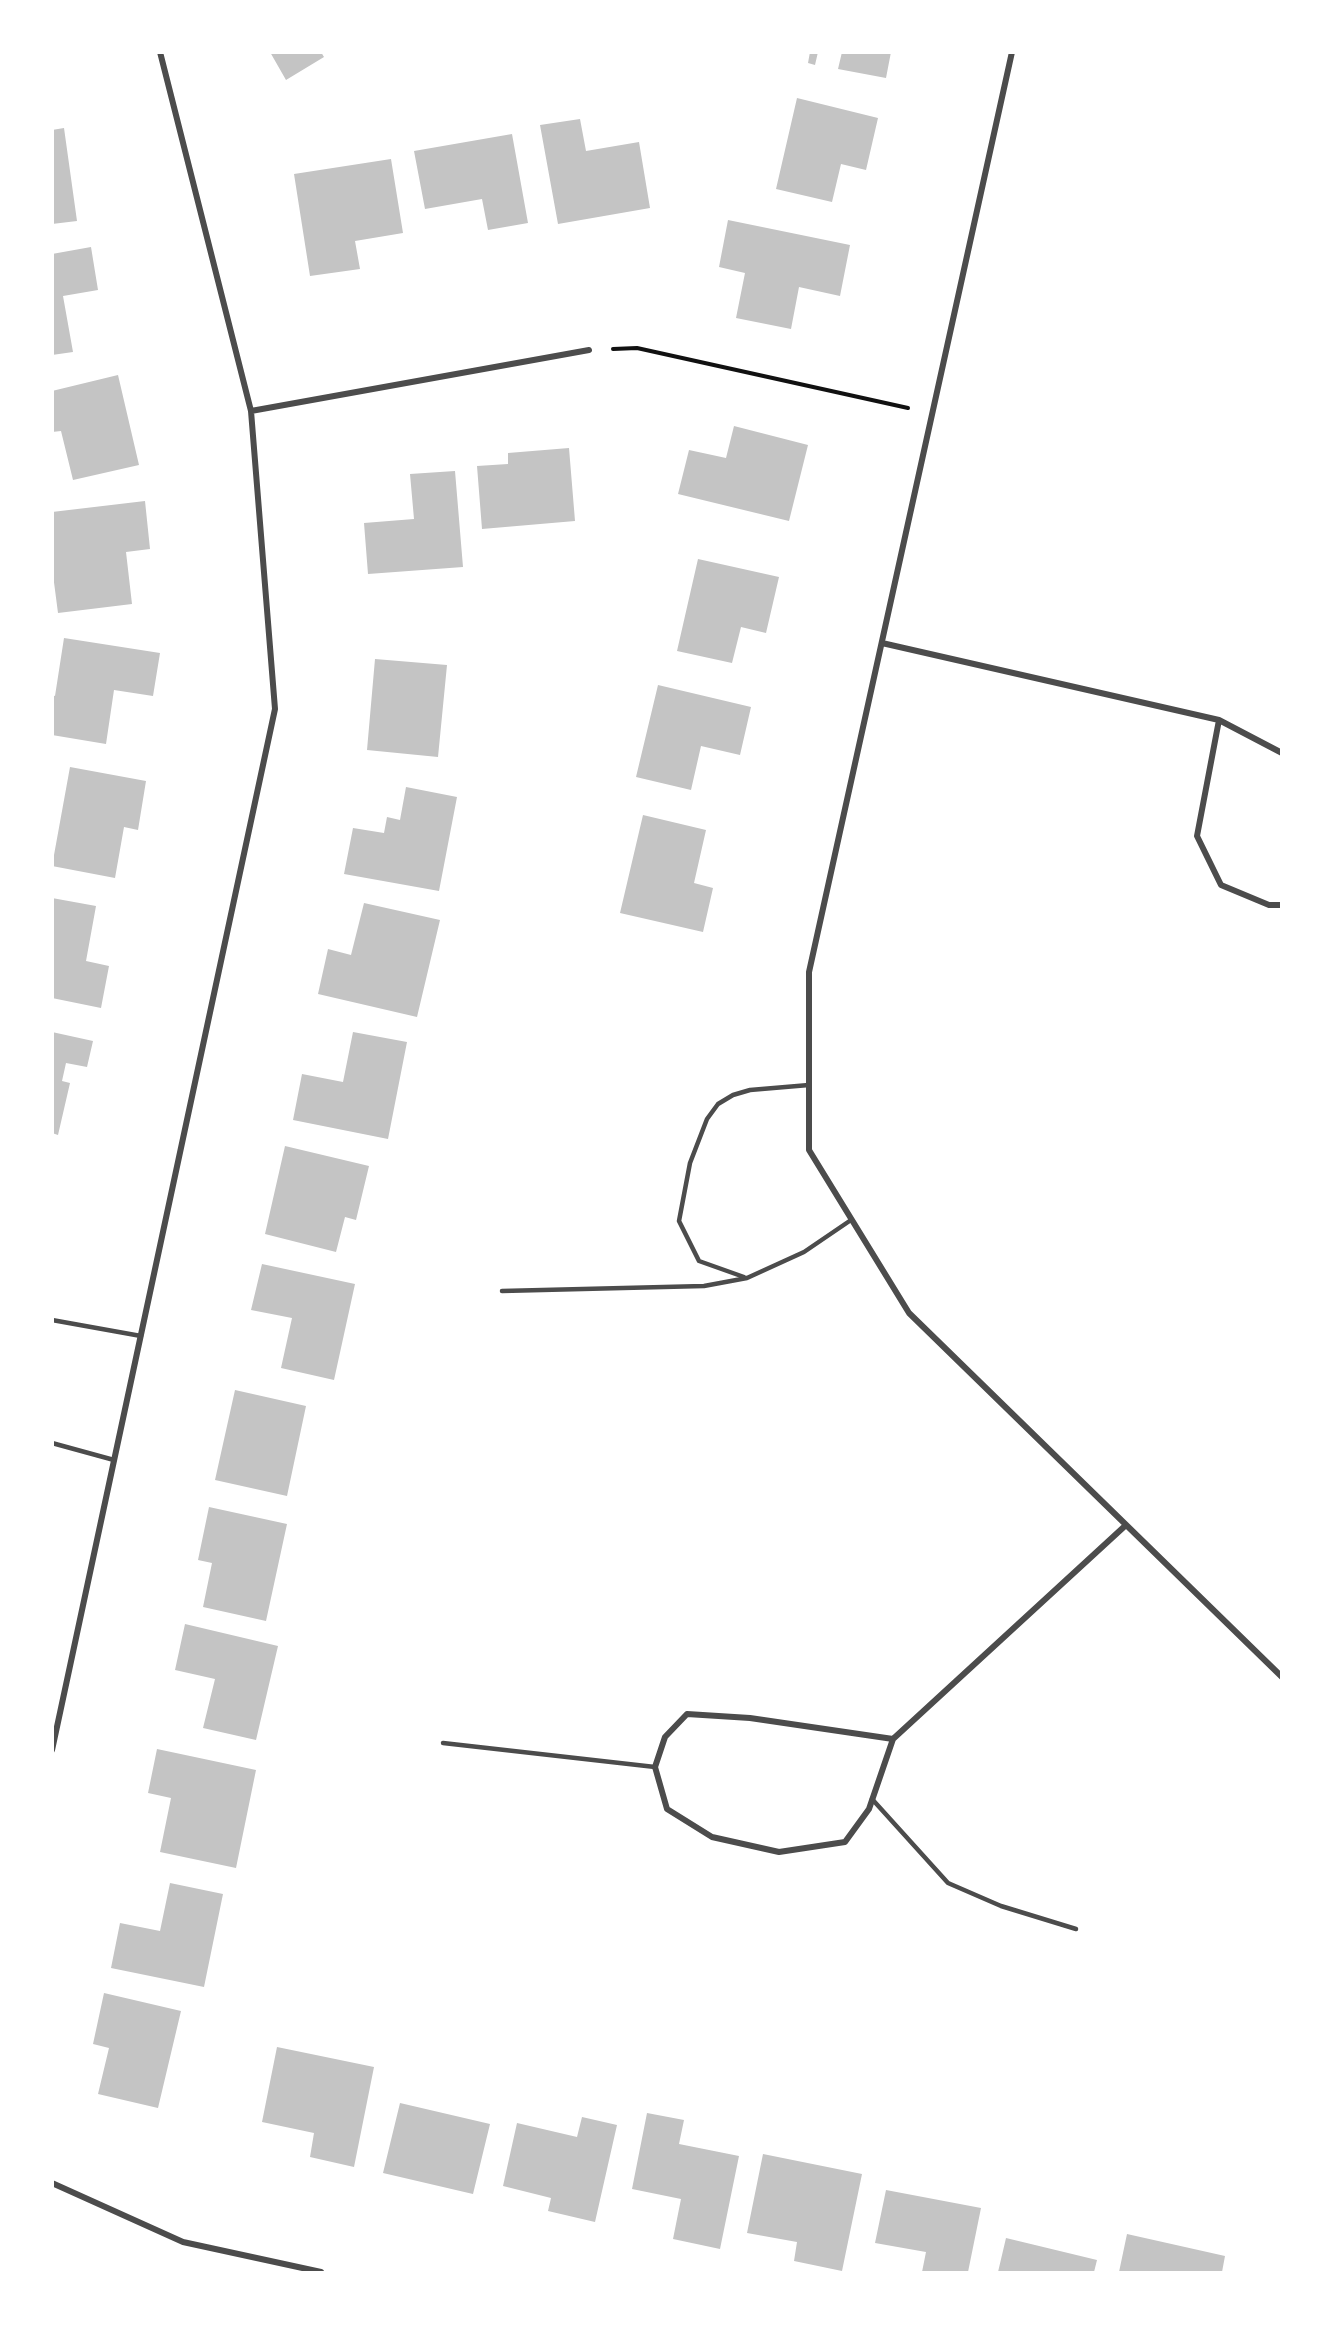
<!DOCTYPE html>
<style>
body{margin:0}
#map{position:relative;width:1334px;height:2325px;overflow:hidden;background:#fff;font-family:"Titillium Web",sans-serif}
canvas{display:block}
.frame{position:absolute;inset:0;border:54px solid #fff;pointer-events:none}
</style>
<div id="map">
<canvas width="1334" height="2325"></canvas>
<div class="frame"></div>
</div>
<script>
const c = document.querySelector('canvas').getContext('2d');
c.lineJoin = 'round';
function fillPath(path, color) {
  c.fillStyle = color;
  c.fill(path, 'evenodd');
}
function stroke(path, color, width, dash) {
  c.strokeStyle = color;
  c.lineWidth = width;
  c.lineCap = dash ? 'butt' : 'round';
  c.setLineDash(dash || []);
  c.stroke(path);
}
fillPath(new Path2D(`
 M270,52H321L324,57L286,80Z
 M810,52H818L815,65L808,63Z
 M842,52H891L886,78L838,69Z
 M797,98L878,118L866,170L841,164L832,202L776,189Z
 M580,119L586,151L639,142L650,208L558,224L540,125Z
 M64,128L77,221L52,224V130Z
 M512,134L528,223L488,230L482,199L425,209L414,151Z
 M391,159L403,233L355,241L360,269L310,276L294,174Z
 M728,220L850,245L840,296L799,287L791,329L736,318L745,273L719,267Z
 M91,247L98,290L63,296L73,352L52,355V254Z
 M118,375L139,465L73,480L61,431L52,432V391Z
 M734,426L808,445L789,521L678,494L689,450L726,458Z
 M569,448L575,521L482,529L477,466L508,464V453Z
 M455,471L463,567L368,574L364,523L414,519L410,474Z
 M145,501L150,549L126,552L132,604L58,613L52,567V512Z
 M698,559L779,577L766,633L741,627L732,663L677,651Z
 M64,638L160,653L153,696L114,690L106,744L52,735V695L55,696Z
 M375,659L447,665L438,757L367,750Z
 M658,685L751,707L740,755L701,746L691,790L636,777Z
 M70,767L146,781L138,830L124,827L115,878L52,866Z
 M406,787L457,797L439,891L344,874L353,828L384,833L387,817L400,820Z
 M643,815L706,830L694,883L713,888L703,932L620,913Z
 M52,898L96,906L86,961L109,966L101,1008L52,998Z
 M364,903L440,920L417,1017L318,994L328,949L351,955Z
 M52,1032L93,1041L87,1067L66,1063L62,1081L70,1083L58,1135L52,1133Z
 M353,1032L407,1042L388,1139L293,1120L302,1074L343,1082Z
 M285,1146L369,1166L356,1220L345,1217L336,1252L265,1234Z
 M262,1264L355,1284L334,1380L281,1368L292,1318L251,1310Z
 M235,1390L306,1406L287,1496L215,1480Z
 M209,1507L287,1524L266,1621L203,1607L212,1563L198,1560Z
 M185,1624L278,1646L256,1740L203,1728L215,1679L175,1670Z
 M157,1749L256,1770L236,1868L160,1852L171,1798L148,1793Z
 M170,1883L223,1894L204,1987L111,1968L120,1923L160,1931Z
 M104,1993L181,2011L158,2108L98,2094L109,2048L93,2044Z
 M277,2047L374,2067L354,2167L310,2157L314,2133L262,2122Z
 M400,2103L490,2124L473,2194L383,2173Z
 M647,2113L684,2120L679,2144L739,2156L720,2249L673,2239L681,2199L632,2189Z
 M582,2117L617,2125L595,2222L548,2211L551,2198L503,2186L517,2123L577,2137Z
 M763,2154L862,2174L842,2271L794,2261L797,2242L747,2233Z
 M886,2190L981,2208L968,2272H922L926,2252L875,2243Z
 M1127,2234L1225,2256L1222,2272H1119Z
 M1006,2238L1097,2260L1094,2272H998Z`), '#c4c4c4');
stroke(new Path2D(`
 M613,349L637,348L908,408`), '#111', 4);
stroke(new Path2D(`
 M744,1277L699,1261L679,1221L690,1163L707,1119L718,1104L733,1095L750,1090L809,1085
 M502,1291L704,1286L747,1278L804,1252L851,1220
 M52,1320L141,1336
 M52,1443L114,1460
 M443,1743L655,1767
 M872,1799L948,1883L1001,1906L1076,1929`), '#4c4c4c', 4.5);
stroke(new Path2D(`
 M1012,52L809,972V1150L909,1313L1282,1677
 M251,411L589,350
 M882,643L1219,720L1282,753
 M1219,720L1197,836L1221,885L1269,905H1282
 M893,1739L869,1809L845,1842L779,1852L712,1837L667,1809L655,1767L665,1737L687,1714L750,1718L893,1739L1126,1525
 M52,1750L275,709L251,411L160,52
 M52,2183L183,2242L321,2272`), '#4c4c4c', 6);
</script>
